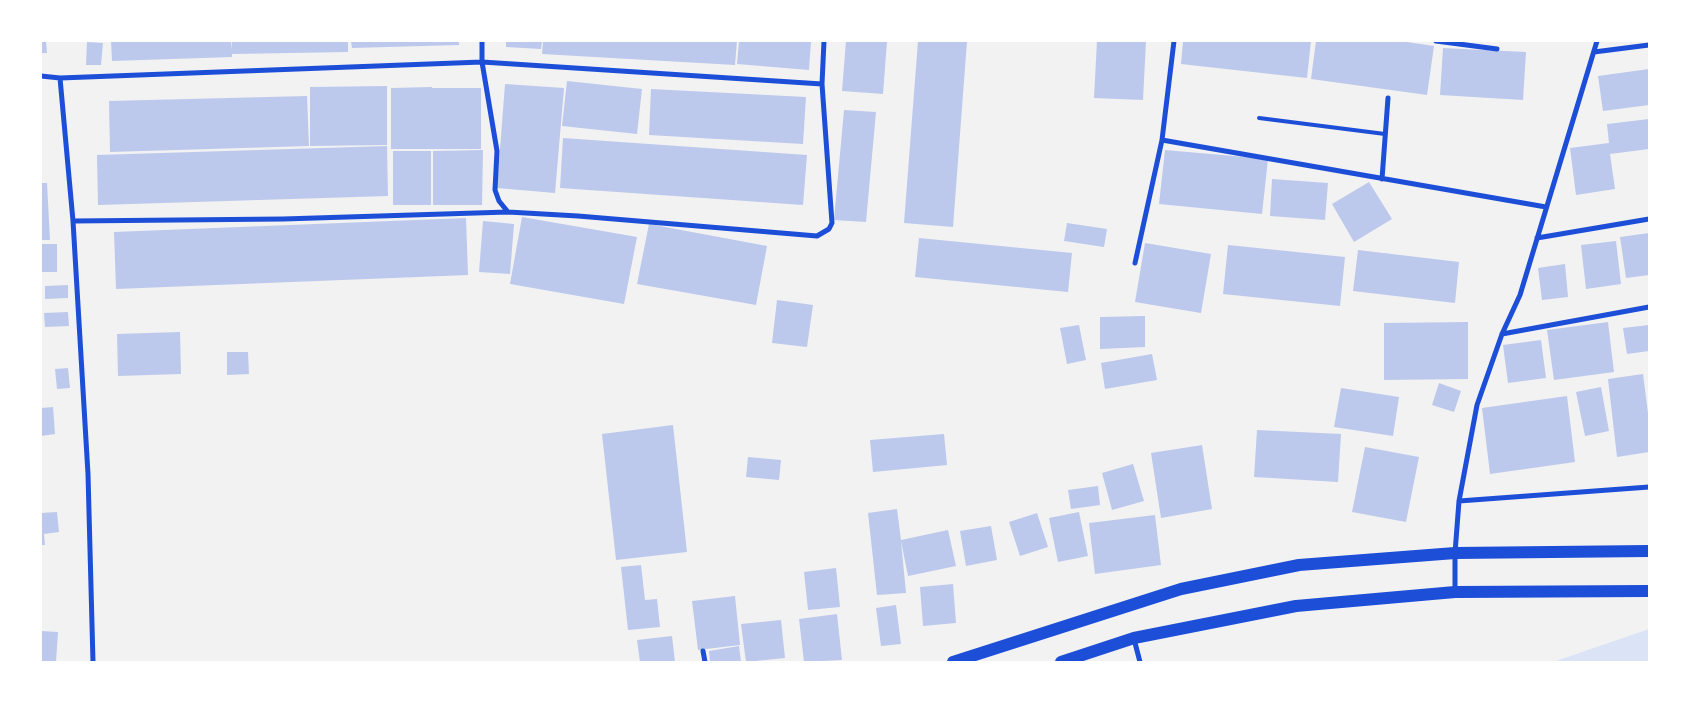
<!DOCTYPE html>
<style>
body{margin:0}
#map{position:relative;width:1690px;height:703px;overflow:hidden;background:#f2f2f2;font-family:Bitter,serif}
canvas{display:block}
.frame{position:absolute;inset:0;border:42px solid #fff;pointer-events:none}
</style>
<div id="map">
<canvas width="1690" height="703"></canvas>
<div class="frame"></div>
</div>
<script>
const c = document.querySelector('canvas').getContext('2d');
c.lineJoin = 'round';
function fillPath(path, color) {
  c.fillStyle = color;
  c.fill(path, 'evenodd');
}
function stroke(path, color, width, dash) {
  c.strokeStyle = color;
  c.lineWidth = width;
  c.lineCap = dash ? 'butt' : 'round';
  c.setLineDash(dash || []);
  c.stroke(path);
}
fillPath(new Path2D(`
 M1649,629V662H1553Z`), '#dbe4f7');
fillPath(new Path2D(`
 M41,41H46L47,53H41Z
 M111,41H231V50L232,41H348V52L232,54V57L112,61Z
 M351,41H459V45L352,48Z
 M506,41H542L541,49L506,47Z
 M543,41H737L735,65L542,54Z
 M739,41H811L809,70L737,64Z
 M846,41H887L883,94L842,91Z
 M918,41H967L953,227L904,223Z
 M1097,41H1146L1143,100L1094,98Z
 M1183,41H1311L1307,78L1181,64Z
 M1316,41H1400L1434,46L1427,95L1311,79Z
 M87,42L103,43L101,65H86Z
 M1443,48L1526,52L1523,100L1440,95Z
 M1649,69V105L1603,111L1598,76Z
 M567,81L642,89L637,134L562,126Z
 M505,84L564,88L555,193L497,188Z
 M387,86V145L310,146V87Z
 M432,87V88H481V149H391V88Z
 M651,89L806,97L803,144L649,135Z
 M307,96L309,146L110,152L109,101Z
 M844,110L876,112L866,222L834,220Z
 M1649,119V149L1610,154L1615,189L1576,195L1570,148L1609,143L1607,124Z
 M563,138L807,155L803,205L560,188Z
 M387,146L388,196L98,205L97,155Z
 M483,150L482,205H433V151Z
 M1165,150L1268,159L1262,214L1159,204Z
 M393,151H431V205H393Z
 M1272,179L1328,183L1325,220L1270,216Z
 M1369,182L1392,219L1354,242L1332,204Z
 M41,183H47L50,240H41Z
 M522,217L637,237L624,304L510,284Z
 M466,218L468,275L116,289L114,232Z
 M483,221L514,224L510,274L479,272Z
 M1067,223L1107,229L1104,247L1064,241Z
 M649,224L767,246L756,305L637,284Z
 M1649,233V275L1626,278L1620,237Z
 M919,238L1072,253L1068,292L915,277Z
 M1616,241L1621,284L1586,289L1581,245Z
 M1145,243L1211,254L1201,313L1135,302Z
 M41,244H57V272H41Z
 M1228,245L1345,257L1340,306L1223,294Z
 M1358,250L1459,262L1455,303L1353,291Z
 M1565,264L1568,297L1542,300L1538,268Z
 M68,285V298L45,299V286Z
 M777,300L813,305L807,347L772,343Z
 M68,312L69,326L45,327L44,313Z
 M1145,316V347L1100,349V317Z
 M1468,322V379L1384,380V323Z
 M1608,322L1614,372L1554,380L1547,330Z
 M1079,325L1086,360L1067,364L1060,328Z
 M1649,325V351L1627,354L1623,328Z
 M180,332L181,374L118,376L117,334Z
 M1541,340L1546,378L1508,383L1503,345Z
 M227,352H248L249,374L227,375Z
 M1152,354L1157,380L1105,389L1101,363Z
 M68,368L70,388L57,389L55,369Z
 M1643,374L1649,421V452L1617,457L1608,379Z
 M1439,383L1461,391L1454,412L1432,405Z
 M1601,387L1609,431L1585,436L1576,392Z
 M1341,388L1399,397L1393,436L1334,427Z
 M1567,396L1575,462L1490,474L1482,408Z
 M53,407L55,434L41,436V408Z
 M673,425L687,552L616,560L602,434Z
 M1257,430L1341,434L1338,482L1254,477Z
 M944,434L947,465L873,472L870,440Z
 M1202,445L1212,509L1161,518L1151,453Z
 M1365,447L1419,457L1406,522L1352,512Z
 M748,457L781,460L779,480L746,477Z
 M1133,464L1144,501L1112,510L1102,473Z
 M1098,486L1100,505L1071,509L1068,490Z
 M897,509L901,540L948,530L956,566L908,576L901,541L906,593L877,595L868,513Z
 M57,512L59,532L44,534L45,545H41V513Z
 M1079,512L1088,556L1058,562L1049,518Z
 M1037,513L1048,547L1020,556L1009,522Z
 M1155,515L1161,565L1095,574L1089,523Z
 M991,526L997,560L966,566L960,531Z
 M641,565L645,600L657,599L660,627L628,630L621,567Z
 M836,568L840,607L808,610L804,572Z
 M953,584L956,623L923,626L920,587Z
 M735,596L740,645L698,650L692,601Z
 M896,605L901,644L881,646L876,608Z
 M837,614L842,660L804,662L799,619Z
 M781,620L785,658L746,662L741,624Z
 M41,631L58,632L56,662H41Z
 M672,636L675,662H640L637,640Z
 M739,646L741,662H710L709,651Z`), '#bdc9ec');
stroke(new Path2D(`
 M1259,118L1385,134`), '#1d4ed8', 4);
stroke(new Path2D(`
 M482,41V62L497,151L495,190L499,201L508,212
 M1436,41L1497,49
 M1594,52L1649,45
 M41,76L60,78L73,221L88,474L93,662
 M60,78L482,62L822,84
 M1162,140L1174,41
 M1382,179L1388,98
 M73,221L283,219L508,212L578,216L817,236L829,229L832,223L822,84L824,41
 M1537,238L1649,219
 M1135,263L1162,140L1546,207
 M1502,334L1649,307
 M1459,501L1649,487
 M1455,592V553L1459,501L1477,405L1502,334L1520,295L1597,41
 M1134,639L1140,662
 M703,651L705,662`), '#1d4ed8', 5);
stroke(new Path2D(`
 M953,662L1181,589L1299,565L1455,553L1649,551
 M1061,662L1134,638L1296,606L1455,592L1649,591`), '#1d4ed8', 12);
</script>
